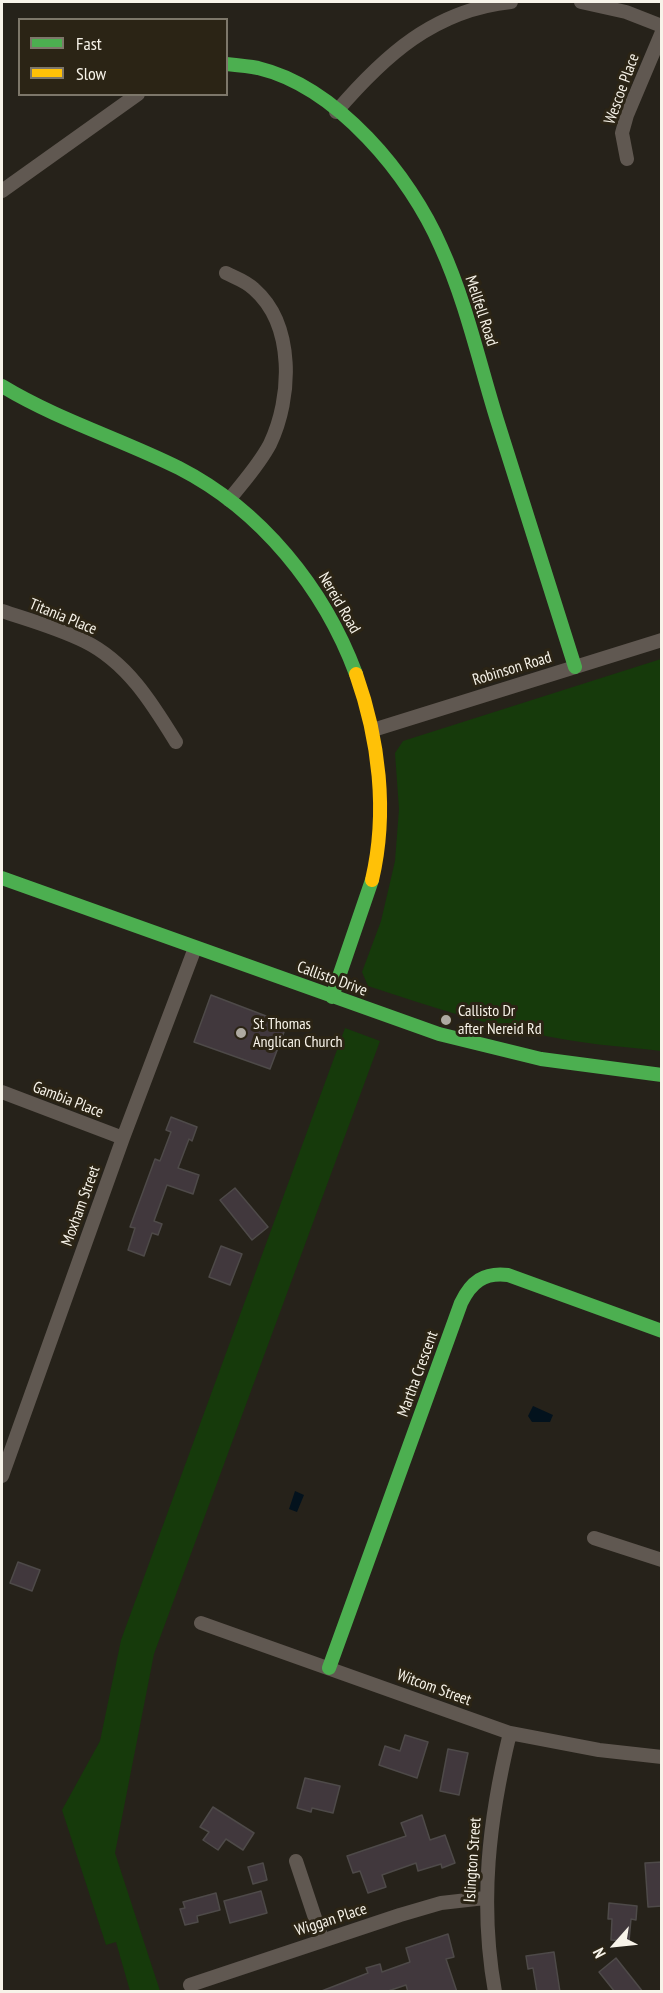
<!DOCTYPE html>
<style>
body{margin:0}
#map{position:relative;width:663px;height:1993px;overflow:hidden;background:#26221a;font-family:"PT Sans Narrow",sans-serif}
canvas{display:block}
.frame{position:absolute;inset:0;border:3px solid #f7f3e9;pointer-events:none}
.legend{position:absolute;left:18px;top:18px;width:210px;height:78px;box-sizing:border-box;background:#2b2415;border:2px solid #7d776a;margin:0;padding:8px 10px;list-style:none;font-size:18px;color:#f7f3e9}
.legend li{display:flex;align-items:center;gap:12px;height:30px}
.legend b{width:30px;border:2px solid #7d776a}
.north{position:absolute;left:585px;top:1915px;width:60px;height:60px;-webkit-text-stroke:4px #2b2415;paint-order:stroke;rotate:243deg;font-size:16px;font-weight:700;line-height:24px;text-align:center;color:#f7f3e9}
.north::after{content:'';display:block;margin:auto;width:21px;height:27px;background:#f7f3e9;clip-path:polygon(50% 0,100% 100%,50% 72%,0 100%)}
</style>
<div id="map">
<canvas width="663" height="1993"></canvas>
<div class="frame"></div>
<ul class="legend">
<li><b style="height:8px;background:#4caf50"></b>Fast</li>
<li><b style="height:8px;background:#ffc107"></b>Slow</li>
</ul>
<div class="north">N</div>
</div>
<script>
const c = document.querySelector('canvas').getContext('2d');
c.lineJoin = 'round';
function fillPath(path, color) {
  c.fillStyle = color;
  c.fill(path, 'evenodd');
}
function stroke(path, color, width, dash) {
  c.strokeStyle = color;
  c.lineWidth = width;
  c.lineCap = dash ? 'butt' : 'round';
  c.setLineDash(dash || []);
  c.stroke(path);
}
function drawText(font, color, halo, rows, align = 'center') {
  c.font = font + ' "PT Sans Narrow",sans-serif';
  c.lineWidth = 6;
  c.setLineDash([]);
  c.textBaseline = 'middle';
  c.strokeStyle = halo;
  c.fillStyle = color;
  for (const [text, x, y, turn = 0] of rows) {
    c.save();
    c.translate(x, y);
    c.rotate((+turn || 0) * Math.PI / 180);
    c.textAlign = isNaN(turn) ? turn : align;
    if (halo) c.strokeText(text, 0, 0);
    c.fillText(text, 0, 0);
    c.restore();
  }
}
fillPath(new Path2D(`
 M661,659V1051C628,1047 594,1045 562,1039C495,1028 431,1007 368,986L362,972L381,921L395,861L399,809L395,753L403,741Z
 M345,1028L380,1041L154,1654L115,1853L160,1991H130L116,1942L106,1945L62,1810L100,1741L121,1640Z`), '#163a0b');
fillPath(new Path2D(`
 M533,1406L553,1415L550,1422H532L528,1416Z
 M295,1491L304,1495L297,1512L289,1509Z`), '#03121d');
const building = new Path2D(`
 M211,995L287,1024L270,1069L194,1042Z
 M171,1117L197,1127L192,1141L189,1139L178,1168L199,1175L193,1194L167,1185L154,1221L162,1224L158,1235L152,1233L144,1256L128,1250L135,1228L130,1227L155,1159L160,1161L171,1132L166,1130Z
 M235,1188L268,1227L252,1240L220,1200Z
 M221,1246L242,1254L230,1285L209,1277Z
 M18,1562L40,1570L32,1591L10,1583Z
 M405,1735L428,1742L417,1778L379,1765L385,1746L400,1751Z
 M448,1749L468,1753L459,1795L440,1791Z
 M305,1778L340,1786L333,1813L312,1808L311,1812L297,1808Z
 M213,1807L254,1833L243,1850L226,1839L218,1850L203,1840L209,1832L200,1827Z
 M422,1815L430,1840L445,1835L455,1863L442,1868L441,1864L418,1871L416,1863L382,1875L386,1887L368,1893L360,1871L353,1873L347,1856L406,1836L401,1823Z
 M662,1862V1906L648,1907L645,1863Z
 M263,1863L267,1880L253,1884L248,1867Z
 M261,1891L267,1913L230,1923L224,1901Z
 M216,1893L220,1910L197,1916L198,1922L185,1925L180,1909L185,1908L183,1902Z
 M609,1903L637,1906L636,1920L631,1919L629,1941L611,1940L612,1919H608Z
 M448,1934L454,1957L446,1959L457,1992H408L406,1985L385,1992H319L368,1973L366,1968L380,1964L382,1972L410,1962L406,1948Z
 M554,1952L560,1992H537L533,1968L528,1969L526,1956Z
 M616,1958L643,1992H615L599,1972Z`);
fillPath(building, '#41383d');
stroke(building, '#4e4a49', 1.5);
stroke(new Path2D(`
 M581,2L626,12L662,26
 M336,112C384,56 434,10 511,2
 M627,159L622,133L627,115L662,32
 M2,191L138,94
 M226,273C236,278 246,281 254,289C295,325 292,398 270,444C259,465 243,482 229,500
 M2,611C29,620 58,628 84,641C127,662 152,703 176,742
 M373,730L662,640
 M2,1092L123,1138
 M2,1476L123,1138L195,948
 M594,1538L662,1560
 M201,1623L510,1733L599,1750L662,1757
 M296,1861L322,1939
 M190,1985L400,1915L441,1903L485,1898
 M495,1992C479,1903 489,1819 510,1733`), '#605851', 14);
stroke(new Path2D(`
 M226,64C236,65 247,66 258,68C337,87 410,175 441,247C466,302 479,362 497,420C523,502 549,585 575,667
 M2,386C58,420 121,439 179,468C261,510 324,588 356,674
 M2,878L439,1034L541,1059L662,1075
 M332,997L372,880
 M329,1668L461,1303C471,1282 484,1272 508,1275L662,1331`), '#4caf50', 14);
stroke(new Path2D(`
 M356,674C379,739 388,812 372,880`), '#ffc107', 14);
for (const [x, y, r, color] of [
 [446,1020,6,"#aeaaa1"],
 [241,1033,6,"#aeaaa1"]
]) {
  const dot = new Path2D();
  dot.arc(x, y, r, 0, 2 * Math.PI);
  c.fillStyle = color;
  c.fill(dot);
  stroke(dot, '#2b2415', 2);
}
drawText('16px', '#f7f3e9', '#2b2415', [
 ["Wescoe Place",622,89,-70],
 ["Mellfell Road",481,311,72],
 ["Nereid Road",339,603,60],
 ["Titania Place",63,617,22],
 ["Robinson Road",512,669,-17],
 ["Callisto Drive",332,979,20],
 ["Gambia Place",68,1100,21],
 ["Moxham Street",81,1206,-70],
 ["Martha Crescent",418,1374,-70],
 ["Witcom Street",434,1688,20],
 ["Islington Street",473,1860,-86],
 ["Wiggan Place",331,1920,-18]
]);
drawText('16px', '#f7f3e9', '#2b2415', [
 ["Callisto Dr",458,1011],
 ["after Nereid Rd",458,1029],
 ["St Thomas",253,1024],
 ["Anglican Church",253,1042]
], 'left');
</script>
